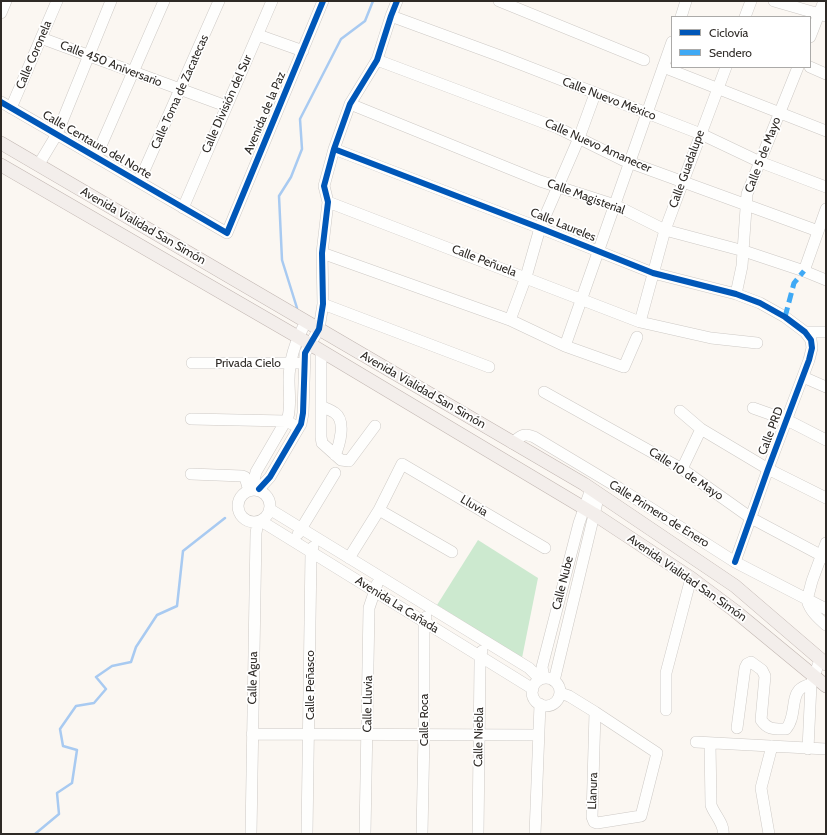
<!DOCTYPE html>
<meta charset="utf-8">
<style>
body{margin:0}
#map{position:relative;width:827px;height:835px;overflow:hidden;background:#fbf7f2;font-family:Cabin,sans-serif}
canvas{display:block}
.frame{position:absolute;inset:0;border:2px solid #2e2a26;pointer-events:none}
.legend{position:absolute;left:671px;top:16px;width:140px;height:52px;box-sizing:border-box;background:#fff;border:1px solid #abaaa8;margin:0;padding:5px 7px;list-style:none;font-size:12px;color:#2e2a26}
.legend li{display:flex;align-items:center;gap:8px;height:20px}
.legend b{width:20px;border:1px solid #abaaa8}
</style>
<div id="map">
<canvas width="827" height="835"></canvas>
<div class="frame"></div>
<ul class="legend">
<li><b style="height:5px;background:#0057b8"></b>Ciclovía</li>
<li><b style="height:5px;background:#3fa9f5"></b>Sendero</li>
</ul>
</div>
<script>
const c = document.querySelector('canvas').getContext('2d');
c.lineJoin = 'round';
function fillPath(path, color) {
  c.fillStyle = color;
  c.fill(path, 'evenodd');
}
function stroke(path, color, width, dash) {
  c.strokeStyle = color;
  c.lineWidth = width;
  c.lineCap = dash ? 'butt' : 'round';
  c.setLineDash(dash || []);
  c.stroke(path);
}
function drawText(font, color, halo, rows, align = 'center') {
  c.font = font + ' Cabin,sans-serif';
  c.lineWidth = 3.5;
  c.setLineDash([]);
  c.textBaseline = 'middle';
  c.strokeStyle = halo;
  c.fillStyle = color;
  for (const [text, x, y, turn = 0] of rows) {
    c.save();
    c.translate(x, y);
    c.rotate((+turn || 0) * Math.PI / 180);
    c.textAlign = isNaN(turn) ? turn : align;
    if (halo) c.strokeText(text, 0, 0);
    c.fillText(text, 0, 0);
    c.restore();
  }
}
fillPath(new Path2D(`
 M478,540L538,578L522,658L437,605Z`), '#cce9cf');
stroke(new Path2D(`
 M297,308L282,260L279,196L291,177L302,149L300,119L341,39L365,21L373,1
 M35,834L59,814L57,793L72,783L77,750L63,746L60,729L76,706L94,703L106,689L96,677L112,666L131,662L136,647L157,615L177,606L183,551L225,518`), '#a8caf1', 2.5);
const minor = new Path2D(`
 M499,1L644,60
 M774,1L826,16
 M1,13L6,1
 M391,16L500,56L701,134L760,162L826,187
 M681,17L686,1
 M745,17L751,1
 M258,35L303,51
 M810,37L824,1
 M41,38L226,106
 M377,60L558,128L623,160L818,231
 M663,67L826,131
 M810,67L826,74
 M1,102L227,233L323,1
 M350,104L540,181L615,205L665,230L744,251L804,271L826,280
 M11,108L57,1
 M334,149L540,228L653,273L736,294L760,303L785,317L805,332L811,340L812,348L809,360L768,469L735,562
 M96,157L164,1
 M39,164L57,134L111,1
 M139,182L219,1
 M328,202L640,322L711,338L757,343
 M183,208L272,1
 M322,253L510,320L565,346L624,367L637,337
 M804,271L826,209
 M736,294L742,266L747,194L798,67
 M323,304L489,367
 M510,320L526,277L540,228L579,138L595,94
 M640,322L665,230L726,67
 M805,332H826
 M565,346L672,42
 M321,351V437L322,443L341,460L349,461L375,426
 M192,363H297
 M803,377L826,387
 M544,392L682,469L751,518L826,558
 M321,406C325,408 331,410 335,413C346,421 340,444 335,455
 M753,408L787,420L826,440
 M680,411L701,429L768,469L826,498
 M191,419L286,421L292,424
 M512,443C520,437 523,432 534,437L619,488L735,562L826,609
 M682,469L701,429
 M191,474L242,476L245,477L249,491
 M252,489L256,472L288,417C291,405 289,393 289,380C289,359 296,340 306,322
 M259,489L270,477L301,424L303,413L305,353L319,329L323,304L322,253L328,202L324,186L334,149L350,104L377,60L391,16L397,1
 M238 506a16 16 0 1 1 32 0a16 16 0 1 1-32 0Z
 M271,510L529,668L540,679
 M379,510L452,552
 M261,521L533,689
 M298,534L335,473
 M349,558L379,510L402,464L545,548
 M807,600L812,581L826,543
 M807,600C810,611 818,618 826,625
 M544,678L542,667L579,523L591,489
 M532 692a14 14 0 1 1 28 0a14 14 0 1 1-28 0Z
 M554,681L599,494
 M560,693L569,696L595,712L657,753L641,816L597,823L594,822L592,817L595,712
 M666,710V673L691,578
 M737,728L745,668L747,664L751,662L762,670L765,676L761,720C768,730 774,729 786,729C796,718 791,699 799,690C802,687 807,685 811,684
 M252,734L538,735
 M696,742L826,749
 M710,743L711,805C714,814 725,825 723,834
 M808,749L811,684L820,660
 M251,834L256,533L258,522
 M307,834L311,552L313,547
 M365,834L369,608L377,584
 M422,834L424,734V621L426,617
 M478,834L480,663V656L482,651
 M535,834L540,704
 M769,834L761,788L772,746`);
const major = new Path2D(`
 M1,143L584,484L735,586L826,664
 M1,165L298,337L594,514L691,578L735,611L826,686`);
stroke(minor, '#cdc9c5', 12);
stroke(major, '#c1b6b1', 14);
stroke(minor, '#fefefd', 11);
stroke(major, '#f3eeeb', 13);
stroke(new Path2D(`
 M785,317L794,283L804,271`), '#3fa9f5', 5, [10, 5]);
stroke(new Path2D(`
 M1,102L227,233L323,1
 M334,149L540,228L653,273L736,294L760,303L785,317L805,332L811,340L812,348L809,360L768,469L735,562
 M259,489L270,477L301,424L303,413L305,353L319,329L323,304L322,253L328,202L324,186L334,149L350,104L377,60L391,16L397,1`), '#0057b8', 6);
drawText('12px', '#2e2a26', '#fff', [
 ["Calle Coronela",34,55,-67],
 ["Calle 450 Aniversario",111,64,21],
 ["Calle Toma de Zacatecas",180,92,-66],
 ["Calle Nuevo México",609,99,21],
 ["Calle División del Sur",227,104,-66],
 ["Avenida de la Paz",265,113,-67],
 ["Calle Centauro del Norte",97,145,30],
 ["Calle Nuevo Amanecer",598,146,24],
 ["Calle 5 de Mayo",763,155,-69],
 ["Calle Guadalupe",687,169,-70],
 ["Calle Magisterial",586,197,20],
 ["Calle Laureles",563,225,22],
 ["Avenida Vialidad San Simón",143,226,30],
 ["Calle Peñuela",484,261,21],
 ["Privada Cielo",248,363],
 ["Avenida Vialidad San Simón",423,390,30],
 ["Calle PRD",771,431,-69],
 ["Calle 10 de Mayo",686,474,33],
 ["Lluvia",474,506,31],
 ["Calle Primero de Enero",659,514,32],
 ["Avenida Vialidad San Simón",687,578,35],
 ["Calle Nube",563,583,-76],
 ["Avenida La Cañada",397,605,32],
 ["Calle Agua",253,678,-89],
 ["Calle Peñasco",310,685,-90],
 ["Calle Lluvia",368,704,-89],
 ["Calle Roca",424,720,-90],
 ["Calle Niebla",479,737,-89],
 ["Llanura",593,791,-88]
]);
</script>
